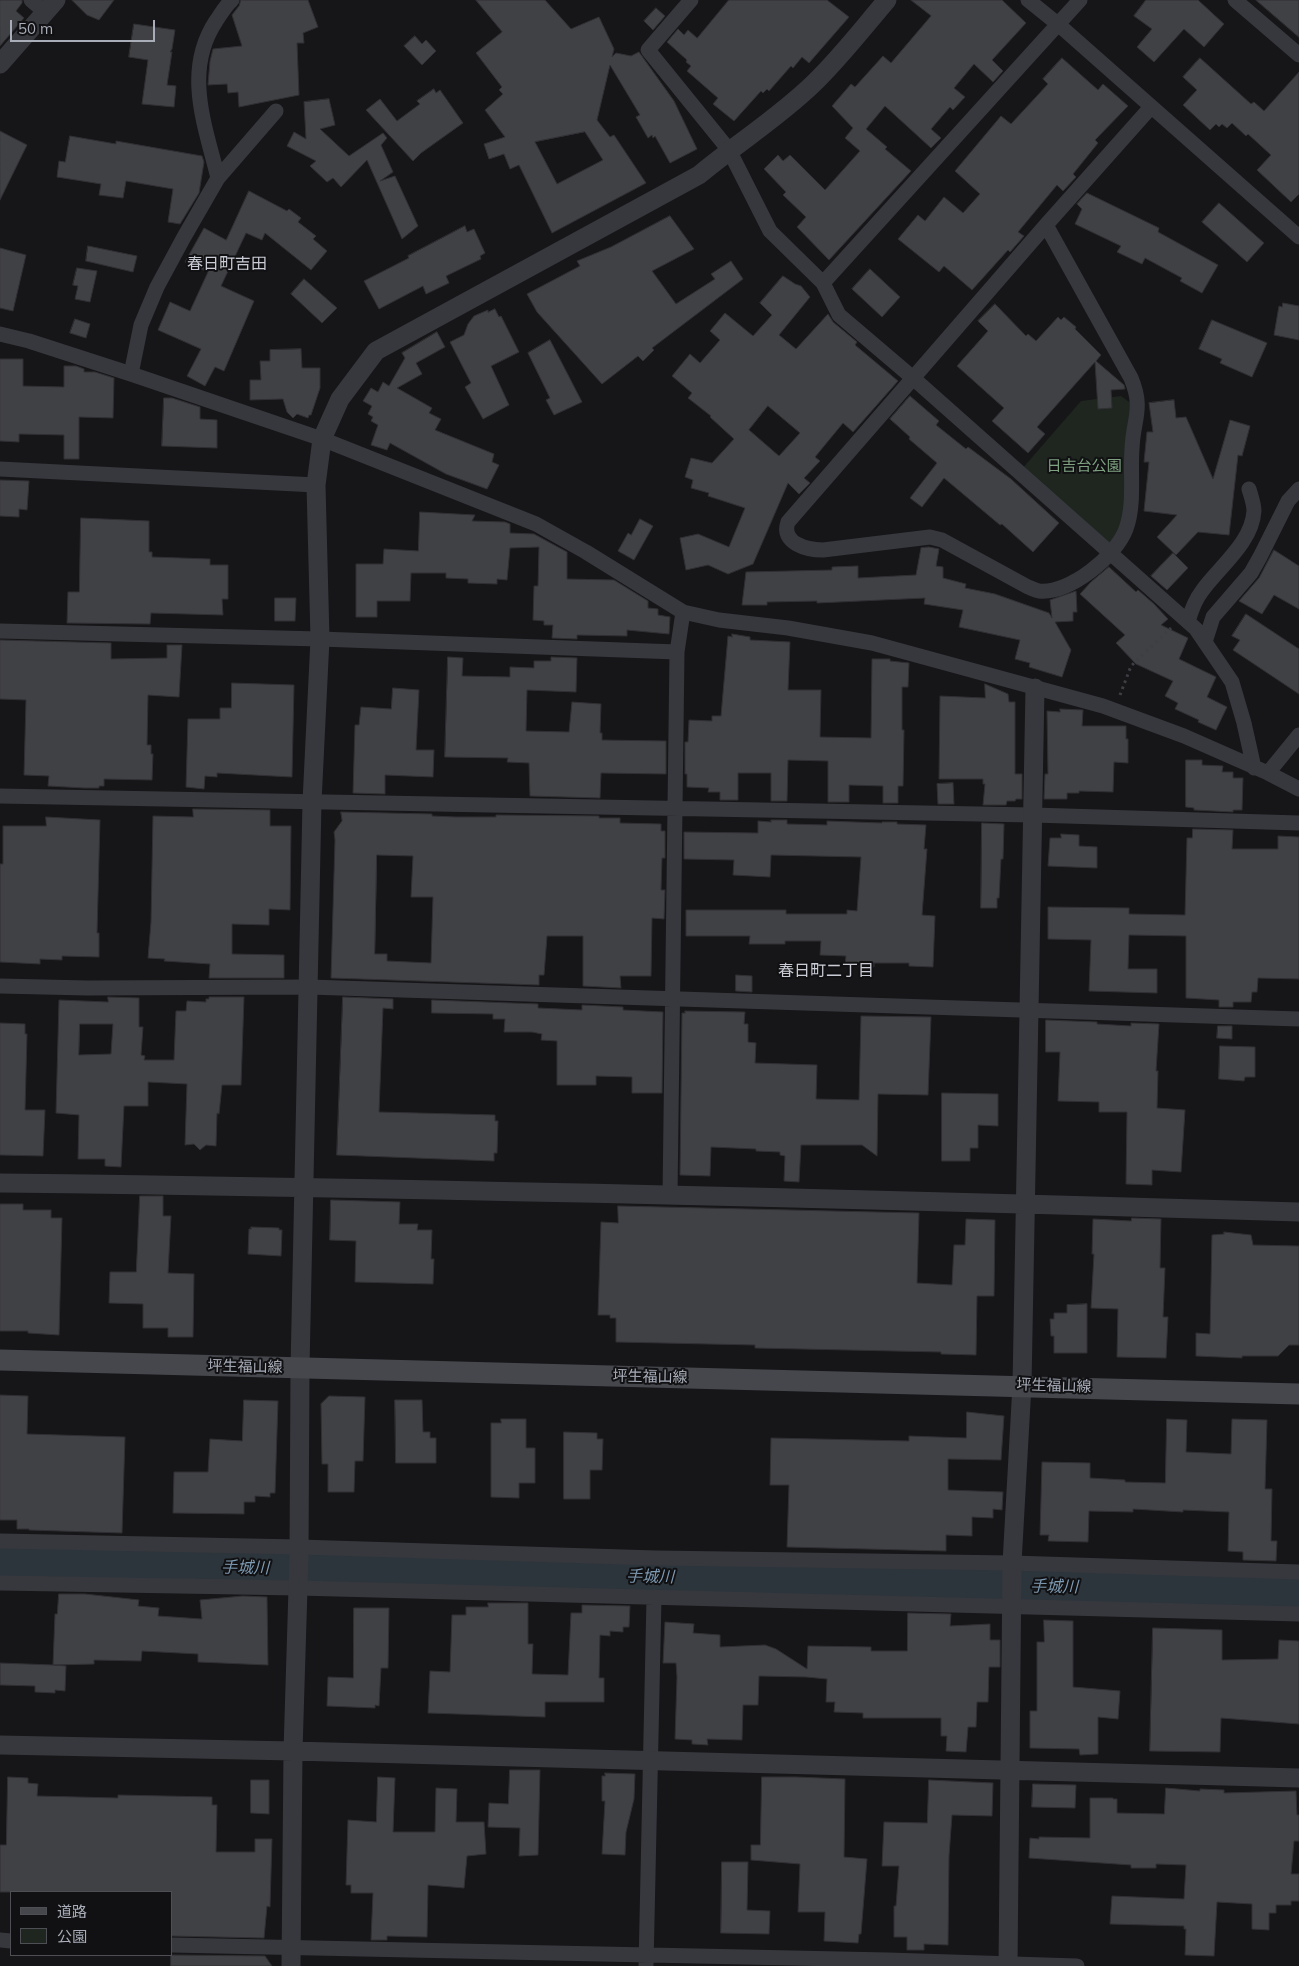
<!DOCTYPE html>
<meta charset="utf-8">
<style>
body{margin:0}
#map{position:relative;width:1299px;height:1966px;overflow:hidden;background:#161618;font-family:Mulish,"Noto Sans JP",sans-serif}
canvas{display:block}
.legend{position:absolute;left:10px;top:1891px;width:162px;height:65px;box-sizing:border-box;background:#111113;border:1px solid #4d4f55;margin:0;padding:6px 9px;list-style:none;font-size:15px;color:#a8adb8}
.legend li{display:flex;align-items:center;gap:10px;height:25px}
.legend b{width:25px;border:1px solid #4d4f55}
.scale{position:absolute;left:10px;top:20px;width:145px;height:22px;box-sizing:border-box;border:2px solid #a8adb8;border-top:0;padding-left:6px;font-size:15px;line-height:18px;white-space:nowrap;color:#a8adb8;-webkit-text-stroke:4px #111113;paint-order:stroke}
</style>
<div id="map">
<canvas width="1299" height="1966"></canvas>
<ul class="legend">
<li><b style="height:6px;background:#45474d"></b>道路</li>
<li><b style="height:14px;background:#1e261f"></b>公園</li>
</ul>
<div class="scale">50 m</div>
</div>
<script>
const c = document.querySelector('canvas').getContext('2d');
c.lineJoin = 'round';
function fillPath(path, color) {
  c.fillStyle = color;
  c.fill(path, 'evenodd');
}
function stroke(path, color, width, dash) {
  c.strokeStyle = color;
  c.lineWidth = width;
  c.lineCap = dash ? 'butt' : 'round';
  c.setLineDash(dash || []);
  c.stroke(path);
}
function drawText(font, color, halo, rows, align = 'center') {
  c.font = font + ' Mulish,"Noto Sans JP",sans-serif';
  c.lineWidth = 4;
  c.setLineDash([]);
  c.textBaseline = 'middle';
  c.strokeStyle = halo;
  c.fillStyle = color;
  for (const [text, x, y, turn = 0] of rows) {
    c.save();
    c.translate(x, y);
    c.rotate((+turn || 0) * Math.PI / 180);
    c.textAlign = isNaN(turn) ? turn : align;
    if (halo) c.strokeText(text, 0, 0);
    c.fillText(text, 0, 0);
    c.restore();
  }
}
fillPath(new Path2D(`
 M1121,396L1136,407L1127,512L1109,549L1021,470L1081,401Z`), '#1e261f');
stroke(new Path2D(`
 M0,1562L1299,1593`), '#2c353c', 35);
const building = new Path2D(`
 M0,0H22V3L16,11L24,18L0,46Z
 M72,0H114L99,20L87,15Z
 M241,0H308L318,27L303,33L304,43H297L299,95L239,107L238,92L228,93L227,84L208,85L210,61L213,49L242,46L232,15L239,6Z
 M476,0H545L571,29L599,17L614,49L612,57L616,53L631,56L639,52L674,101L697,149L670,163L655,136L653,138L652,135L648,138L636,117L640,115L610,65L597,120L610,137L614,135L646,183L552,233L519,165L510,169L504,154L489,159L484,144L505,137L485,110L503,94L499,90L502,87L476,53L502,32ZM585,132L603,160L557,184L535,142Z
 M729,0H827L849,17L809,63L802,57L793,68L791,66L769,91L767,89L763,93L761,91L734,121L713,104L718,98L687,71L691,66L686,62L687,60L667,42L678,29L684,35L688,30L697,38Z
 M911,0H1002L1026,23L992,60L1003,71L993,82L974,64L954,88L965,97L953,110L950,107L931,129L941,138L931,148L885,106L866,129L887,147L885,149L911,171L829,260L797,227L806,217L783,195L786,192L764,169L778,155L783,161L790,155L825,190L860,151L845,138L853,128L832,106L851,84L855,87L883,56L891,63L931,16Z
 M1146,0H1198L1224,24L1204,47L1184,29L1154,62L1137,47L1152,29L1134,16Z
 M1256,0H1299V37Z
 M656,8L665,16L653,30L644,21Z
 M134,24L175,30L172,49L170,52H172L167,85L176,86L174,107L142,104L148,60L129,57Z
 M415,36L422,44L426,40L436,51L422,65L404,46Z
 M1062,58L1098,90L1103,84L1128,106L1095,140L1098,143L1073,174L1076,177L1063,191L1057,185L1018,232L1024,236L1010,252L1008,250L972,290L944,266L939,272L898,239L918,215L925,221L944,197L963,213L980,194L955,171L1001,116L1011,124L1048,84L1043,79Z
 M1200,58L1251,104L1254,102L1264,111L1299,72V194L1291,202L1257,170L1271,155L1248,134L1246,136L1232,123L1227,128L1222,124L1219,127L1216,124L1210,130L1183,105L1197,90L1183,77Z
 M434,89L436,93L440,90L463,123L421,153L413,161L366,110L380,99L397,121L420,104L417,101Z
 M329,99L335,125L320,129L349,156L383,133L387,138L381,145L393,172L380,181L395,176L418,226L402,239L367,160L341,187L333,178L327,182L310,166L316,161L287,146L294,132L306,139L304,102Z
 M0,131L27,145L0,200Z
 M70,136L116,144V141L202,156L204,162L199,193L180,224L168,222L173,189L126,181L123,198L99,195L101,184L57,177L59,161L65,162Z
 M249,191L287,211L289,209L301,218L298,222L316,236L313,239L327,251L311,270L265,233L262,240L246,233L221,286L254,301L224,371L215,367L205,386L187,376L201,349L158,330L170,302L190,311L208,272L185,262L204,228L226,240Z
 M1087,193L1159,228L1158,232L1218,265L1202,293L1180,281L1182,278L1145,258L1142,264L1117,252L1121,246L1075,224L1082,209L1077,204Z
 M1219,203L1264,243L1247,262L1202,222Z
 M670,216L694,249L652,271L676,304L715,279L711,274L731,261L743,279L652,348L654,350L643,361L638,356L602,384L537,312L527,294L580,266L577,261L611,247Z
 M465,226L467,232L474,229L485,253L480,256L481,259L446,276L449,283L426,294L423,286L379,309L364,281L409,258L408,256Z
 M88,246L137,256L133,272L86,261Z
 M0,248L26,255L13,311L0,308Z
 M77,268L97,271L90,302L75,299L78,286L73,285Z
 M870,269L900,297L882,317L852,289Z
 M783,276L795,284L801,286L810,297L779,335L796,349L828,314L833,322L857,342L855,345L898,381L853,432L843,423L815,457L820,461L804,478L810,483L799,494L788,483L753,564L728,574L708,565L686,570L680,538L698,534L729,547L745,508L708,496L709,493L691,488L693,480L685,477L691,458L712,463L734,439L710,417L711,416L688,398L692,393L672,376L690,354L700,363L720,340L710,331L725,313L753,336L772,315L760,303ZM768,406L800,433L779,456L749,430Z
 M304,279L337,308L322,323L291,294Z
 M1283,303L1299,306V340L1274,335L1279,306L1282,307Z
 M995,304L1026,336L1028,334L1036,341L1058,317L1061,320L1064,317L1076,327L1075,329L1101,355L1096,361L1124,385L1125,389L1111,390L1112,408L1098,409L1095,362L1037,427L1045,434L1028,453L992,421L1004,408L957,366L988,331L978,321Z
 M495,309L499,317L501,316L519,352L491,366L509,405L483,419L465,387L471,383L450,342L464,335L468,324L474,316L488,310V312Z
 M75,319L90,324L86,338L70,333Z
 M1212,320L1267,343L1252,377L1220,363L1222,359L1199,349Z
 M437,332L445,347L416,363L422,374L397,388L432,408L429,413L441,419L435,430L494,454L492,462L499,465L487,489L446,474L390,443L387,450L371,445L378,425L371,421L373,417L368,414L372,406L363,401L371,388L378,392L383,382L389,386L405,358L402,353Z
 M550,340L582,402L554,415L546,400L550,398L528,353Z
 M301,349L302,368H320V388L311,415H309L308,418L297,414L293,418L287,412L283,399L250,400V380H261L260,361H270V350Z
 M0,359H23V386L64,387V366H76L84,369V372H95L114,378L113,418L79,417V459H64V435L19,434V442L0,441Z
 M910,396L939,421L936,425L966,449L968,447L1011,479L1059,523L1033,552L1002,524L1000,525L944,478L922,507L910,498L937,463L909,439L910,437L890,419Z
 M164,398H172L200,407V419L217,420V448L162,446Z
 M1174,400L1176,418L1186,417L1213,479L1230,420L1250,426L1242,456L1238,455L1229,535L1198,532L1176,555L1157,537L1177,515L1144,511L1149,462H1144L1147,432H1153L1149,403Z
 M0,480L29,481L27,510L19,509V517L0,516Z
 M420,512L475,515L472,521L505,522L510,524V533L534,534L567,552V579L614,580L648,601V608L658,609V615L670,617L669,634L627,630V636L577,635V639L552,638L553,625H544V621L533,620L534,586H538L539,547L510,548L507,580L497,579V584L468,583V579L446,578V573H411L410,601H377V617H356V564H383L384,549L418,551Z
 M81,518L149,521V552H152V557L210,559V565H228V599H222L223,615L151,613L150,624L67,623L68,592H79Z
 M640,519L653,526L634,560L618,551L628,533L631,535Z
 M929,547L939,549L936,566L943,567V578L966,584L965,588L995,594L1049,613L1052,618L1050,600L1076,591L1077,612H1073V621L1055,622L1071,650L1062,677L1029,667L1030,663L1015,659L1020,640L959,627L963,610L924,604L925,598L817,603V601L767,602V605H742L746,572L832,570V567L858,566V578L916,575L921,548Z
 M1274,550L1299,566V609L1274,595L1262,614L1239,601L1259,578Z
 M1173,553L1188,568L1167,590L1151,576Z
 M1109,567L1136,592L1138,590L1154,604L1168,619L1161,625L1188,638L1179,659L1216,677L1207,697L1227,707L1216,730L1198,722L1199,720L1175,709L1178,703L1165,696L1173,681L1136,664L1116,643L1125,635L1080,594L1091,582Z
 M275,598H296L295,621H275Z
 M1246,614L1299,649V694L1233,650L1240,640L1232,636Z
 M732,634L750,637V640L790,642L788,690H821L820,737L871,738L872,659H890V661L909,663L908,687H902V730H904L903,786H898V803H883V786L849,785V802H828V761L788,760L787,801H771V773H738V800H720V792H708L709,788L687,787V774H685V742H688L689,720L712,721V716H721L728,636L732,637Z
 M0,640L111,643V659L167,658V645H182L179,697L148,695L147,745H151V754H153L152,780L104,779V786H99V788H84L48,786L49,776L24,775L26,700L0,699Z
 M448,657L463,658L462,676L510,677V667L534,668V661H551V657L577,658L576,692L527,690L526,731L569,732L572,702L601,704L600,733H602V740L666,741V774L601,773L600,798L530,796L529,763L507,762L508,758L445,757Z
 M232,683L294,685L292,777L217,773V777L205,776L204,789L186,787L188,719H220V708H231Z
 M985,684L1008,694L1009,702H1015V774H1022V799H1016L1015,801H1007L1006,805H983L985,784H983V779H939L940,696L985,698Z
 M393,688L419,690L416,750H434L433,777L385,775V794L353,793L355,725H359L361,707L391,709Z
 M1060,709L1083,710L1082,726H1126V739H1128V763L1114,762L1113,792L1079,791V793H1067V799H1044L1045,774H1048L1047,711L1060,712Z
 M1186,760H1202V765L1223,766L1222,772H1233V778H1243L1242,810H1233V812L1194,810V808L1186,807Z
 M953,783L954,804H938L937,784Z
 M193,809L270,810V826H291L290,910L269,909V925L232,924V954L284,955V978H209L210,964L164,961L165,959L148,958L151,922L153,816L193,817Z
 M341,812L432,814V816L456,817H496V815L599,816V818H620V823L661,824V831H665V858H662L661,890H665L664,919L652,918L651,976H620L621,988L583,986V936H547L544,975H539V985L331,978L335,840L334,832L342,821ZM377,855L413,856L411,897H433L431,963L387,961V954H375Z
 M46,817L100,820L97,933H99V957L62,956V960L40,959V964L0,962V864H3V826H46Z
 M771,820H787V824L827,825V821L882,823V822H897V824L926,825L924,849H927L922,915L935,916L933,967L909,966V963H874V967L845,966L846,956L820,955L821,941H785V944H749L750,936H686V910H786V914H847V910L857,911L861,857L771,855L770,877L733,875L734,860L684,859V832L758,833V821L771,822Z
 M982,823L1004,824L1003,859H1001L999,898H997V908H981Z
 M1193,829L1233,830L1232,849H1278V836L1299,837V979L1258,978L1257,992H1252L1251,1002H1233V1007H1219V1000L1186,998V936L1129,935L1128,969H1157V993L1089,991L1091,940L1048,939V907L1129,908V914L1185,915L1187,838H1192Z
 M1061,834L1079,835V846L1097,847V868L1048,866L1050,838H1061Z
 M736,975L752,976V992L736,991Z
 M108,997L139,998V1027H143L141,1055L145,1056L144,1060H174L176,1011H186L187,1001L206,1002V999H209V997H244L241,1085H222L219,1114L217,1113L216,1146L206,1145L200,1150L194,1144L185,1145L187,1084L148,1082V1106H124L121,1167L105,1166V1159H78L79,1115L56,1113L59,1000L108,1002ZM80,1024H113L111,1054L79,1055Z
 M343,997L393,999V1009L383,1008L379,1112L495,1115V1121H498L497,1153H494V1161L337,1155Z
 M432,1000L538,1004V1008L582,1010V1005L623,1007V1010L663,1012L662,1093H632V1077L596,1076V1085H557V1041L541,1040L542,1034L532,1032H504L505,1019H493V1014L432,1013Z
 M685,1011L745,1012L744,1024H748V1042L756,1043L755,1063L817,1065L816,1099L859,1100L861,1016L931,1017L928,1095L878,1094L877,1156L862,1145H801L799,1182L784,1181L785,1156L780,1155V1152L756,1151V1149L711,1147L710,1176L680,1175L682,1013H685Z
 M1046,1020L1097,1022V1024L1131,1026V1023L1159,1024L1156,1071H1158L1157,1108L1185,1110L1181,1172L1152,1170V1185L1126,1184L1127,1112H1099V1102L1058,1101L1060,1052H1046Z
 M0,1023L25,1024V1034H27L25,1110H45L43,1156L0,1155Z
 M1218,1026H1232V1039L1217,1038Z
 M1220,1046L1255,1047V1077H1245L1244,1081L1219,1079Z
 M942,1093L998,1094V1126L978,1125V1148H970V1161H942Z
 M140,1196H163V1216H171L168,1273L194,1274L193,1337H168V1328H143V1304L109,1303L110,1272H136Z
 M331,1200L400,1202L399,1224H418L417,1230H432L431,1259H434L433,1284L355,1282L356,1241L330,1240Z
 M0,1204H23V1210H51V1218H62L59,1335L28,1333V1331H0Z
 M618,1206L919,1213L917,1283L952,1285L954,1245H965L966,1219L995,1220L994,1296H977L976,1355L941,1354V1352L755,1348V1345L616,1342V1318H610V1315H598L601,1222L618,1223Z
 M1132,1218L1161,1219L1160,1268H1165L1163,1317H1168L1166,1358L1117,1357L1118,1309L1091,1308L1094,1254H1092L1093,1219L1131,1221Z
 M251,1227L279,1228V1230H282L281,1256L248,1254L249,1229H251Z
 M1224,1232L1251,1235L1253,1245L1299,1246V1345H1289L1278,1356H1242V1358L1196,1356V1333L1210,1334L1212,1235L1224,1234Z
 M1087,1304V1353H1054V1336H1051L1050,1319H1054V1313H1067V1305Z
 M0,1395L28,1396L27,1434L125,1437L122,1533L29,1530V1529H17V1520H0Z
 M329,1396L365,1397L363,1461H355L354,1492H328V1464H322L321,1404Z
 M244,1400L278,1401L275,1493H270V1497L255,1496V1502H244V1514L173,1513L174,1472H208L210,1439L242,1441Z
 M395,1400H422L423,1432H430V1438H436V1463H396Z
 M967,1412L1004,1416L1001,1460L948,1459V1490L1003,1492L1002,1510L993,1509V1518L972,1517V1536L946,1535V1551L787,1547L789,1485H770L771,1438L909,1441V1436L966,1438Z
 M501,1419H526V1448H535V1483H519V1498L491,1497V1423H501Z
 M1167,1419L1187,1420L1186,1452L1231,1454L1232,1419L1267,1420L1265,1489H1272L1271,1541H1277L1276,1561L1243,1560V1552L1228,1551L1229,1512L1183,1510V1512L1133,1509V1512L1089,1511L1088,1542L1048,1541L1049,1535H1040L1042,1462L1090,1463V1478L1125,1480V1482L1165,1483Z
 M564,1432L597,1433V1439H603L602,1470H590V1499H564Z
 M59,1594H85L139,1600L138,1606L159,1608L158,1616L202,1619L200,1600L243,1596L267,1597L268,1665L198,1662V1654L142,1651L141,1661L94,1660V1664L53,1665L66,1666L65,1691L55,1690V1693L35,1692V1686L0,1685V1663L53,1665L55,1614H57Z
 M488,1603H528V1644H533L532,1674L568,1675L571,1613H582V1605L630,1606L629,1627H623V1632L610,1631V1636L600,1635L599,1678H604V1702H545V1717L428,1713L430,1671L450,1672L452,1615H466V1607H488Z
 M354,1608H389L388,1668H381L379,1706L375,1705V1708L327,1706L328,1677L353,1678Z
 M908,1613L951,1614L950,1626L990,1624V1640H1000V1667H989L988,1702H977L976,1727H968L966,1752L946,1751L947,1736H941V1718H863V1713L834,1712L835,1702H826L827,1679L806,1677L759,1676L758,1705H743L742,1740L707,1739L708,1745L692,1744V1740L675,1739L677,1677L676,1663H663L665,1622L694,1624L693,1633L720,1635V1647L765,1645L776,1649L807,1669L808,1646L871,1647V1651H907Z
 M1044,1620L1073,1621V1687L1120,1691L1118,1719L1098,1717V1754L1080,1755L1079,1749L1030,1748V1711H1037V1642H1044Z
 M1153,1628L1222,1630V1660L1278,1659L1279,1640L1299,1641V1724L1221,1718L1220,1752L1150,1751Z
 M510,1770H540L538,1855L519,1856L520,1828L488,1827L489,1803L508,1804Z
 M605,1773L635,1774L634,1799L626,1832L625,1855L602,1854L605,1801H602V1776H605Z
 M8,1777L28,1778V1783L38,1784L37,1796L118,1798V1795L212,1797V1805H217L216,1852H255V1839H272L270,1907L267,1906L264,1938L171,1936V1892H0V1845H6Z
 M378,1777L395,1778L393,1832H435L436,1788L457,1789L456,1822H484L486,1854L467,1856L464,1888L428,1885L427,1937L387,1936V1940H371L373,1893H351V1885H346L348,1820L376,1822Z
 M762,1777H796L845,1779L844,1857L867,1859L861,1934H859L858,1943L824,1941L825,1912H798L800,1864L751,1860V1845H760Z
 M251,1780H269V1814L251,1813Z
 M929,1780L993,1783L992,1816L952,1815L949,1856L948,1945L924,1944V1950H907V1937H894V1906H896L899,1866H882L884,1822L927,1823Z
 M1033,1784L1076,1785L1075,1808L1032,1807Z
 M1166,1788L1200,1791V1789L1224,1790V1793L1296,1791L1297,1815H1299V1841H1294L1291,1874H1299V1901H1291V1905H1276V1913H1269V1930L1252,1929V1904L1217,1902L1214,1956L1185,1955L1186,1929H1184V1926L1110,1924L1112,1896L1184,1899L1186,1865L1156,1864V1868H1131V1865L1029,1858L1030,1838L1039,1839V1837L1090,1838V1798H1113V1799H1117V1813L1164,1814Z
 M722,1862H748L747,1910L770,1911L769,1934L721,1933Z
 M171,1955L265,1956L272,1966H171Z`);
fillPath(building, '#404145');
stroke(building, '#303034', 1);
stroke(new Path2D(`
 M1120,695L1131,666L1171,628`), '#3d3f44', 3, [2.5, 4]);
stroke(new Path2D(`
 M31,0L45,12
 M691,0L648,50L729,150L770,231L823,283L839,315L913,378L1196,629L1232,682L1244,723L1254,768
 M1028,0L1059,25L1299,237
 M1235,0L1299,55
 M218,178C205,125 183,71 216,21C221,14 225,6 232,0
 M1046,225L1131,378C1144,409 1133,419 1132,449C1130,475 1135,504 1126,529C1116,556 1070,594 1039,591C1035,590 1031,588 1028,587L942,540L930,537L823,550C807,550 780,543 788,522L1046,225L1151,107
 M823,283L1080,0
 M0,334L29,341L131,374L322,439L536,524L586,552L683,612
 M131,374L141,325L157,287L184,237L218,178L276,111
 M0,469L316,485
 M1188,622C1191,611 1195,600 1202,591C1219,567 1252,543 1254,511C1254,504 1251,496 1249,489
 M0,631L320,639L677,652
 M1205,642L1213,617L1251,573L1260,557L1288,501L1299,489
 M1268,773L1299,735
 M0,796L1033,815L1299,823
 M0,986L87,988L309,987L1299,1019
 M670,1196L677,652L683,612L719,620L788,628L872,643L1103,706L1184,736L1268,773L1299,789
 M0,1541L299,1547L656,1558L1012,1563L1299,1572
 M0,1583L298,1588L1299,1614
 M0,1940L11,1941
 M171,1945L888,1960L1077,1966
 M646,1966L654,1598`), '#37383d', 15);
stroke(new Path2D(`
 M0,64L56,0
 M0,1183C433,1188 866,1199 1299,1212
 M0,1745L293,1751L1299,1778
 M291,1966L293,1751L299,1556L300,1368L312,802L320,639L316,485L322,439L340,399L376,351L699,175C736,144 778,118 813,84C840,58 863,28 887,0
 M1008,1966L1012,1563L1022,1385L1035,688`), '#37383d', 19);
stroke(new Path2D(`
 M0,1360L1299,1394`), '#45474d', 21);
drawText('15px', '#7fa381', '#111113', [
 ["日吉台公園",1084,466]
]);
drawText('15px', '#a8adb8', '#111113', [
 ["坪生福山線",245,1367,1],
 ["坪生福山線",650,1377,1],
 ["坪生福山線",1054,1386,2]
]);
drawText('16px', '#c9ccd4', '#111113', [
 ["春日町吉田",227,264],
 ["春日町二丁目",826,971]
]);
drawText('italic 16px', '#7f9bb3', '#111113', [
 ["手城川",245,1568,1],
 ["手城川",650,1577,1],
 ["手城川",1054,1587,1]
]);
</script>
